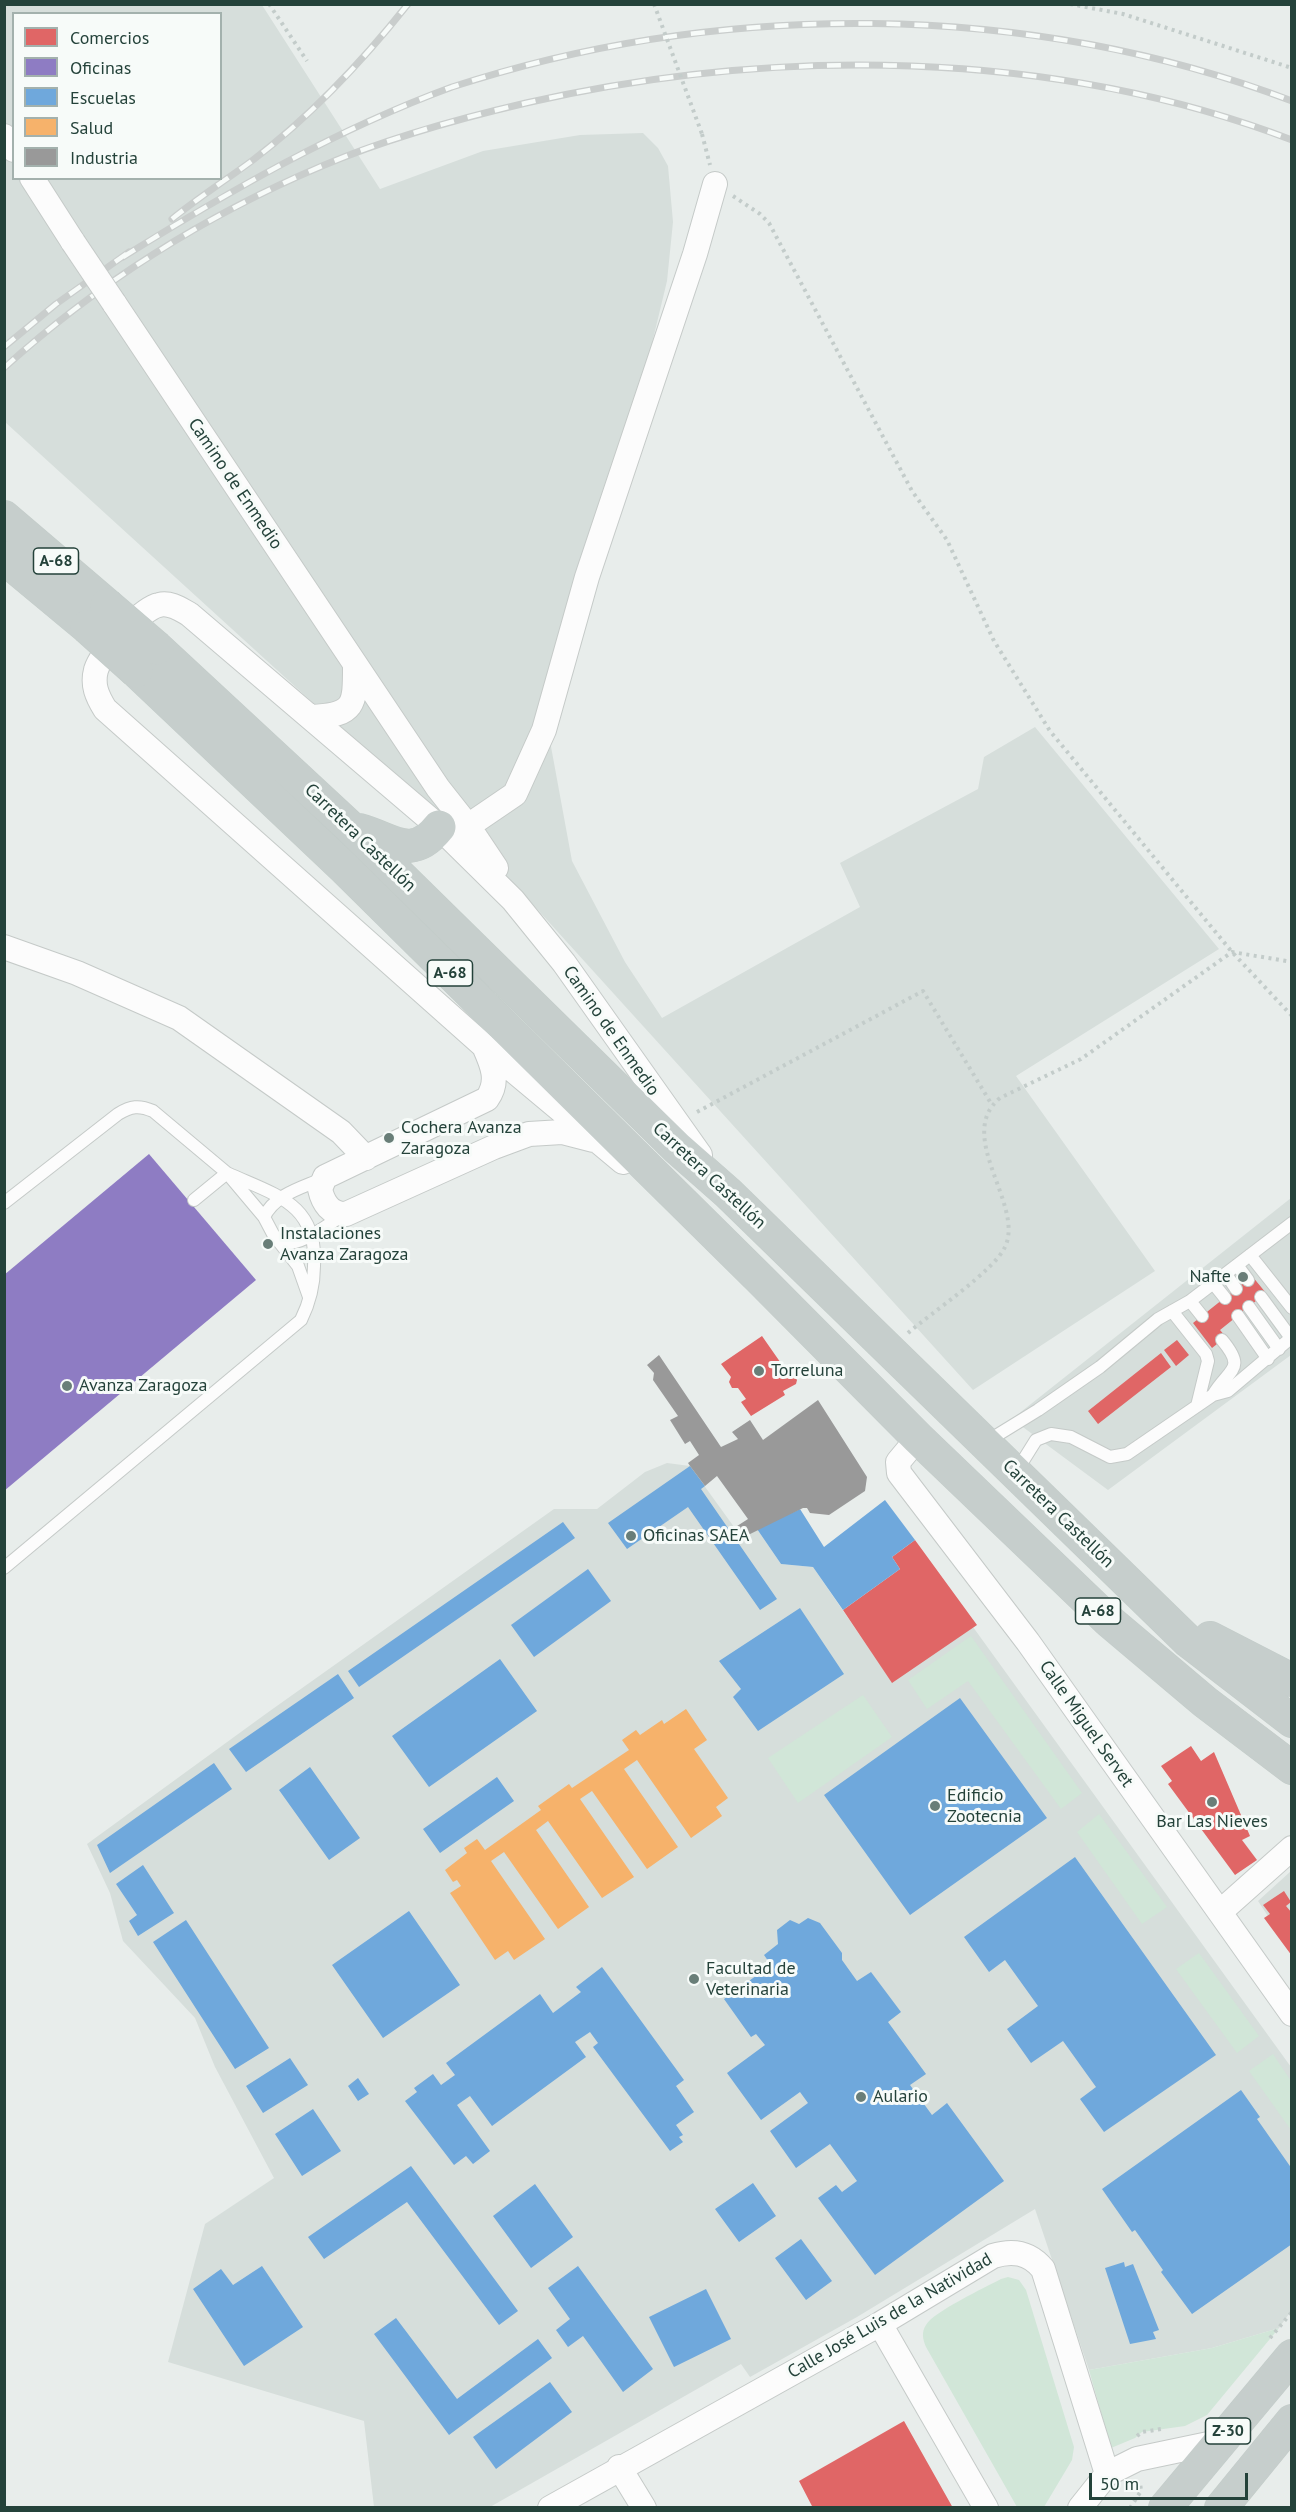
<!DOCTYPE html>
<meta charset="utf-8">
<style>
body{margin:0}
#map{position:relative;width:1296px;height:2512px;overflow:hidden;background:#e8edeb;font-family:"PT Sans",sans-serif}
canvas{display:block}
.frame{position:absolute;inset:0;border:6px solid #24423a;pointer-events:none}
.legend{position:absolute;left:12px;top:12px;width:210px;height:168px;box-sizing:border-box;background:#f7fbf9;border:2px solid #a3b1ad;margin:0;padding:8px 10px;list-style:none;font-size:18px;color:#24423a}
.legend li{display:flex;align-items:center;gap:12px;height:30px}
.legend b{width:30px;border:2px solid #a3b1ad}
.scale{position:absolute;left:1089px;top:2473px;width:159px;height:27px;box-sizing:border-box;border:3px solid #24423a;border-top:0;padding-left:8px;font-size:18px;line-height:21px;white-space:nowrap;color:#24423a;-webkit-text-stroke:4px #f7fbf9;paint-order:stroke}
</style>
<div id="map">
<canvas width="1296" height="2512"></canvas>
<div class="frame"></div>
<ul class="legend">
<li><b style="height:16px;background:#e06666"></b>Comercios</li>
<li><b style="height:16px;background:#8e7cc3"></b>Oficinas</li>
<li><b style="height:16px;background:#6fa8dc"></b>Escuelas</li>
<li><b style="height:16px;background:#f6b26b"></b>Salud</li>
<li><b style="height:16px;background:#999"></b>Industria</li>
</ul>
<div class="scale">50 m</div>
</div>
<script>
const c = document.querySelector('canvas').getContext('2d');
c.lineJoin = 'round';
function fillPath(path, color) {
  c.fillStyle = color;
  c.fill(path, 'evenodd');
}
function stroke(path, color, width, dash) {
  c.strokeStyle = color;
  c.lineWidth = width;
  c.lineCap = dash ? 'butt' : 'round';
  c.setLineDash(dash || []);
  c.stroke(path);
}
function drawText(font, color, halo, rows, align = 'center') {
  c.font = font + ' "PT Sans",sans-serif';
  c.lineWidth = 6;
  c.setLineDash([]);
  c.textBaseline = 'middle';
  c.strokeStyle = halo;
  c.fillStyle = color;
  for (const [text, x, y, turn = 0] of rows) {
    c.save();
    c.translate(x, y);
    c.rotate((+turn || 0) * Math.PI / 180);
    c.textAlign = isNaN(turn) ? turn : align;
    if (halo) c.strokeText(text, 0, 0);
    c.fillText(text, 0, 0);
    c.restore();
  }
}
fillPath(new Path2D(`
 M4,5H262L380,189L483,151L580,135L643,133L658,148L668,166L673,222L667,281L640,393L543,703L572,861L625,962L662,1018L860,907L840,863L978,789L984,757L1035,727L1219,949L1016,1076L1155,1271L973,1390L527,898L5,422ZM14,14H220V178H14Z
 M1291,1198V1355L1108,1490L1012,1419Z
 M667,1463L690,1466L742,1538L757,1529L781,1564L813,1567L892,1682L973,1627L1291,2067V2311L1279,2328L1212,2348L1089,2370L1035,2209L857,2317L750,2377L741,2364L490,2507H374L364,2421L168,2362L205,2224L274,2178L215,2067L195,2018L123,1941L110,1893L87,1844L267,1713L554,1509H597L645,1472Z
 M1291,1871V1951L1258,1901Z`), '#d6dedb');
fillPath(new Path2D(`
 M971,1636L1082,1793L1061,1809L968,1681L927,1709L908,1680Z
 M863,1695L892,1737L798,1803L768,1758Z
 M1099,1814L1167,1907L1142,1924L1077,1832Z
 M1199,1953L1259,2036L1237,2053L1176,1969Z
 M1273,2054L1291,2081V2130L1249,2071Z
 M1008,2277L1019,2280L1026,2290L1074,2447L1072,2460L1044,2507H1017L926,2347C923,2340 921,2332 926,2325C933,2312 986,2287 1001,2279Z
 M1279,2328L1207,2415L1185,2426L1142,2432L1135,2438L1111,2448L1089,2370L1212,2348Z`), '#d1e6d8');
fillPath(new Path2D(`
 M1252,1276L1266,1293L1220,1330L1226,1337L1212,1348L1193,1323Z
 M762,1336L785,1369L790,1370L797,1380L796,1384L783,1391L785,1395L751,1416L741,1402L746,1399L738,1388H732L729,1382L731,1377L721,1364Z
 M1177,1340L1189,1355L1176,1366L1164,1350Z
 M1161,1353L1171,1367L1098,1424L1088,1411Z
 M915,1540L977,1625L892,1683L843,1610L900,1569L892,1557Z
 M1191,1746L1201,1761L1214,1752L1250,1836L1242,1840L1257,1860L1235,1875L1168,1784L1172,1781L1161,1766Z
 M1284,1891L1291,1902L1286,1906L1292,1913V1956L1264,1918L1270,1914L1263,1905Z
 M904,2421L953,2508H813L799,2481Z`), '#e06666');
fillPath(new Path2D(`
 M149,1154L256,1280L4,1491V1275Z`), '#8e7cc3');
fillPath(new Path2D(`
 M690,1466L705,1486L701,1489L777,1599L760,1610L688,1507L627,1549L608,1523Z
 M885,1500L915,1540L892,1557L900,1569L843,1610L813,1567L781,1564L757,1529L800,1509L824,1547Z
 M563,1522L575,1538L359,1687L348,1671Z
 M588,1569L611,1601L534,1657L511,1625Z
 M800,1608L844,1674L758,1731L733,1697L741,1689L719,1661Z
 M500,1659L537,1711L429,1787L392,1736Z
 M338,1674L354,1698L246,1772L229,1749Z
 M960,1698L1047,1818L910,1915L824,1795Z
 M214,1763L232,1789L110,1873L97,1845Z
 M310,1767L360,1838L329,1860L279,1790Z
 M497,1777L514,1801L440,1853L423,1829Z
 M1075,1857L1216,2055L1104,2132L1080,2099L1096,2087L1063,2041L1031,2063L1007,2029L1038,2006L1005,1960L989,1972L964,1937Z
 M143,1865L174,1913L138,1936L129,1921L137,1915L116,1884Z
 M409,1911L460,1985L383,2038L332,1965Z
 M808,1918L820,1923L842,1953V1960L857,1981L871,1972L901,2012L888,2022L926,2074L910,2085L932,2115L947,2103L1004,2181L875,2275L818,2198L836,2185L842,2192L857,2181L830,2144L796,2168L770,2131L808,2103L800,2092L761,2120L727,2073L765,2045L756,2034L751,2037L724,1999L771,1965L764,1955L778,1944L777,1930L790,1920L799,1924Z
 M186,1920L269,2048L235,2069L153,1942Z
 M602,1967L684,2080L676,2086L694,2112L676,2125L683,2135L679,2137L683,2142L670,2151L593,2047L598,2043L590,2032L575,2042L586,2057L492,2126L470,2096L457,2105L490,2151L473,2164L466,2156L454,2165L405,2101L417,2092L414,2088L433,2074L441,2085L455,2075L446,2063L540,1994L553,2013L581,1992L576,1987Z
 M290,2058L308,2085L263,2113L246,2086Z
 M358,2078L369,2094L358,2101L348,2086Z
 M1241,2090L1260,2117L1257,2119L1292,2169V2244L1192,2314L1161,2272L1163,2270L1135,2230L1132,2232L1102,2189Z
 M313,2109L341,2151L302,2176L275,2134Z
 M411,2166L518,2311L499,2325L407,2202L324,2259L308,2237Z
 M753,2183L776,2216L739,2242L715,2209Z
 M535,2184L573,2237L531,2268L493,2216Z
 M801,2239L832,2281L806,2300L775,2258Z
 M1124,2262L1125,2267L1133,2264L1159,2330L1153,2332L1156,2339L1130,2344L1105,2268Z
 M262,2266L303,2327L244,2366L193,2289L221,2269L233,2285Z
 M578,2266L653,2369L623,2392L583,2336L568,2347L556,2330L570,2319L548,2288Z
 M706,2289L731,2339L674,2367L649,2317Z
 M396,2318L457,2399L538,2339L552,2358L449,2435L374,2334Z
 M550,2382L572,2412L496,2469L473,2437Z`), '#6fa8dc');
fillPath(new Path2D(`
 M686,1709L707,1740L694,1749L728,1798L716,1807L722,1816L691,1838L637,1760L624,1769L678,1847L647,1869L592,1791L580,1799L634,1877L602,1898L548,1821L536,1830L589,1907L558,1929L504,1852L491,1861L545,1939L514,1960L508,1951L495,1960L450,1893L461,1886L457,1880L453,1882L445,1870L467,1853L464,1848L477,1839L485,1850L541,1810L538,1806L569,1784L572,1788L629,1750L622,1740L636,1730L640,1735L662,1720L664,1724Z`), '#f6b26b');
fillPath(new Path2D(`
 M659,1355L721,1447L738,1439L732,1432L750,1420L763,1440L818,1400L867,1477L865,1491L829,1515L810,1513L807,1508H803L742,1538L734,1528L748,1519L717,1476L705,1486L690,1466L688,1463L699,1455L690,1441L685,1444L670,1420L678,1416L653,1380L654,1373L647,1365Z`), '#999');
const service = new Path2D(`
 M194,1200L227,1173
 M4,1203L118,1114C131,1106 139,1105 153,1111L227,1173L264,1217L273,1234L298,1266L309,1297
 M264,1217C275,1194 302,1188 324,1178
 M282,1244C304,1244 324,1227 342,1216
 M1250,1255L1292,1308
 M1237,1265L1248,1280
 M1226,1274L1236,1289
 M1213,1283L1225,1298
 M1261,1297L1291,1338
 M1190,1301L1202,1316
 M1249,1307L1279,1349
 M1172,1311L1206,1354L1208,1361L1197,1406
 M1238,1316L1268,1359
 M1213,1395C1229,1368 1247,1370 1222,1340
 M986,1442L1038,1410L1100,1367L1158,1319L1190,1301L1292,1223
 M1016,1472L1036,1440L1051,1434L1071,1437L1110,1457L1127,1454L1213,1395L1228,1391L1292,1337
 M4,1568L301,1320C309,1304 314,1285 314,1266C318,1203 275,1195 227,1173`);
const minor = new Path2D(`
 M4,136L14,150
 M32,178L73,242
 M114,303L438,788L468,826L496,868
 M312,717C356,715 355,704 355,664
 M468,826L515,794L544,730L587,577L695,254L715,184
 M4,947L77,973L179,1018L341,1132L366,1158
 M484,1046C492,1064 500,1081 487,1099L325,1177L320,1189C323,1203 331,1215 346,1214L494,1147L529,1134L562,1132L593,1140
 M623,1162L484,1046L105,709C97,696 92,685 96,670C101,653 142,608 159,605C170,602 180,609 189,614L439,827L513,900L564,963L700,1155
 M918,1438L898,1462L899,1473L1028,1642L1292,2014
 M1220,1912L1292,1848
 M880,2324L986,2508
 M619,2467L644,2508
 M550,2508L880,2324L993,2256C1012,2250 1029,2252 1043,2269L1107,2474
 M1080,2508L1107,2474L1137,2459L1218,2442`);
const trunk = new Path2D(`
 M4,517L107,605
 M4,558L87,627
 M157,648L350,827L678,1149L728,1193L1188,1641L1292,1721
 M136,671L343,867L760,1279L918,1438L1109,1621L1205,1702L1292,1768
 M359,830C393,839 411,862 439,827
 M1210,1638L1292,1680
 M1165,2508L1292,2356
 M1221,2508L1292,2421`);
stroke(service, '#c5cac8', 14);
stroke(minor, '#c5cac8', 26);
stroke(trunk, '#c3ccc9', 34);
stroke(new Path2D(`
 M269,4L307,61
 M1070,4L1123,14L1292,68
 M702,134L710,165
 M733,196L760,214L769,223L912,491L947,540L994,641L1050,731L1232,952L1292,1016
 M697,1112L923,991L992,1105
 M908,1333C931,1313 994,1271 1005,1247C1025,1205 954,1136 1000,1098L1081,1059L1232,952L1292,962
 M1270,2338L1292,2312
 M1137,2436L1142,2432L1161,2429
 M1130,2508L1141,2491L1140,2482`), '#c3ccca', 4, [3, 4.5]);
stroke(service, '#fcfcfc', 12);
stroke(minor, '#fcfcfc', 24);
stroke(trunk, '#c6cecc', 33);
const rail = new Path2D(`
 M172,219C198,198 226,180 253,160C312,115 362,62 408,4
 M123,257C228,192 335,130 452,87C719,0 1027,0 1292,101
 M4,347L56,304L129,252
 M4,368C98,283 206,215 322,166C388,138 457,119 526,103C773,47 1052,48 1292,140`);
stroke(rail, '#c9cdcc', 7);
stroke(rail, '#f7fbf9', 4.5, [14]);
const minorBridge = new Path2D(`
 M73,242L114,303`);
const trunkBridge = new Path2D(`
 M107,605L157,648
 M87,627L136,671`);
stroke(minorBridge, '#c5cac8', 26, []);
stroke(trunkBridge, '#c3ccc9', 34, []);
stroke(new Path2D(`
 M654,4L702,134`), '#c3ccca', 4, [3, 4.5]);
stroke(minorBridge, '#fcfcfc', 24);
stroke(trunkBridge, '#c6cecc', 33);
for (const [x, y, r, color] of [
 [389,1138,6,"#697e78"],
 [268,1244,6,"#697e78"],
 [1243,1277,6,"#697e78"],
 [759,1371,6,"#697e78"],
 [67,1386,6,"#697e78"],
 [631,1536,6,"#697e78"],
 [1212,1802,6,"#697e78"],
 [935,1806,6,"#697e78"],
 [694,1979,6,"#697e78"],
 [861,2097,6,"#697e78"]
]) {
  const dot = new Path2D();
  dot.arc(x, y, r, 0, 2 * Math.PI);
  c.fillStyle = color;
  c.fill(dot);
  stroke(dot, '#f7fbf9', 2);
}
for (const [x, y, w] of [
 [56,561,45],
 [450,973,45],
 [1098,1611,45],
 [1228,2431,45]
]) {
  const box = new Path2D();
  box.roundRect(x - w / 2, y - 13, w, 26, 4.5);
  c.fillStyle = '#f7fbf9';
  c.fill(box);
  stroke(box, '#24423a', 1.5);
}
drawText('bold 16px', '#24423a', null, [
 ["A-68",56,561],
 ["A-68",450,973],
 ["A-68",1098,1611],
 ["Z-30",1228,2431]
]);
drawText('18px', '#24423a', '#f7fbf9', [
 ["Camino de Enmedio",235,484,56],
 ["Carretera Castellón",360,838,44],
 ["Camino de Enmedio",611,1031,55],
 ["Carretera Castellón",709,1176,43],
 ["Carretera Castellón",1058,1514,44],
 ["Calle Miguel Servet",1086,1724,55],
 ["Calle José Luis de la Natividad",890,2316,-30]
]);
drawText('18px', '#24423a', '#f7fbf9', [
 ["Cochera Avanza",401,1128],
 ["Zaragoza",401,1149],
 ["Instalaciones",280,1234],
 ["Avanza Zaragoza",280,1255],
 ["Nafte",1231,1277,"right"],
 ["Torreluna",771,1371],
 ["Avanza Zaragoza",79,1386],
 ["Oficinas SAEA",643,1536],
 ["Edificio",947,1796],
 ["Zootecnia",947,1817],
 ["Bar Las Nieves",1212,1822,"center"],
 ["Facultad de",706,1969],
 ["Veterinaria",706,1990],
 ["Aulario",873,2097]
], 'left');
</script>
